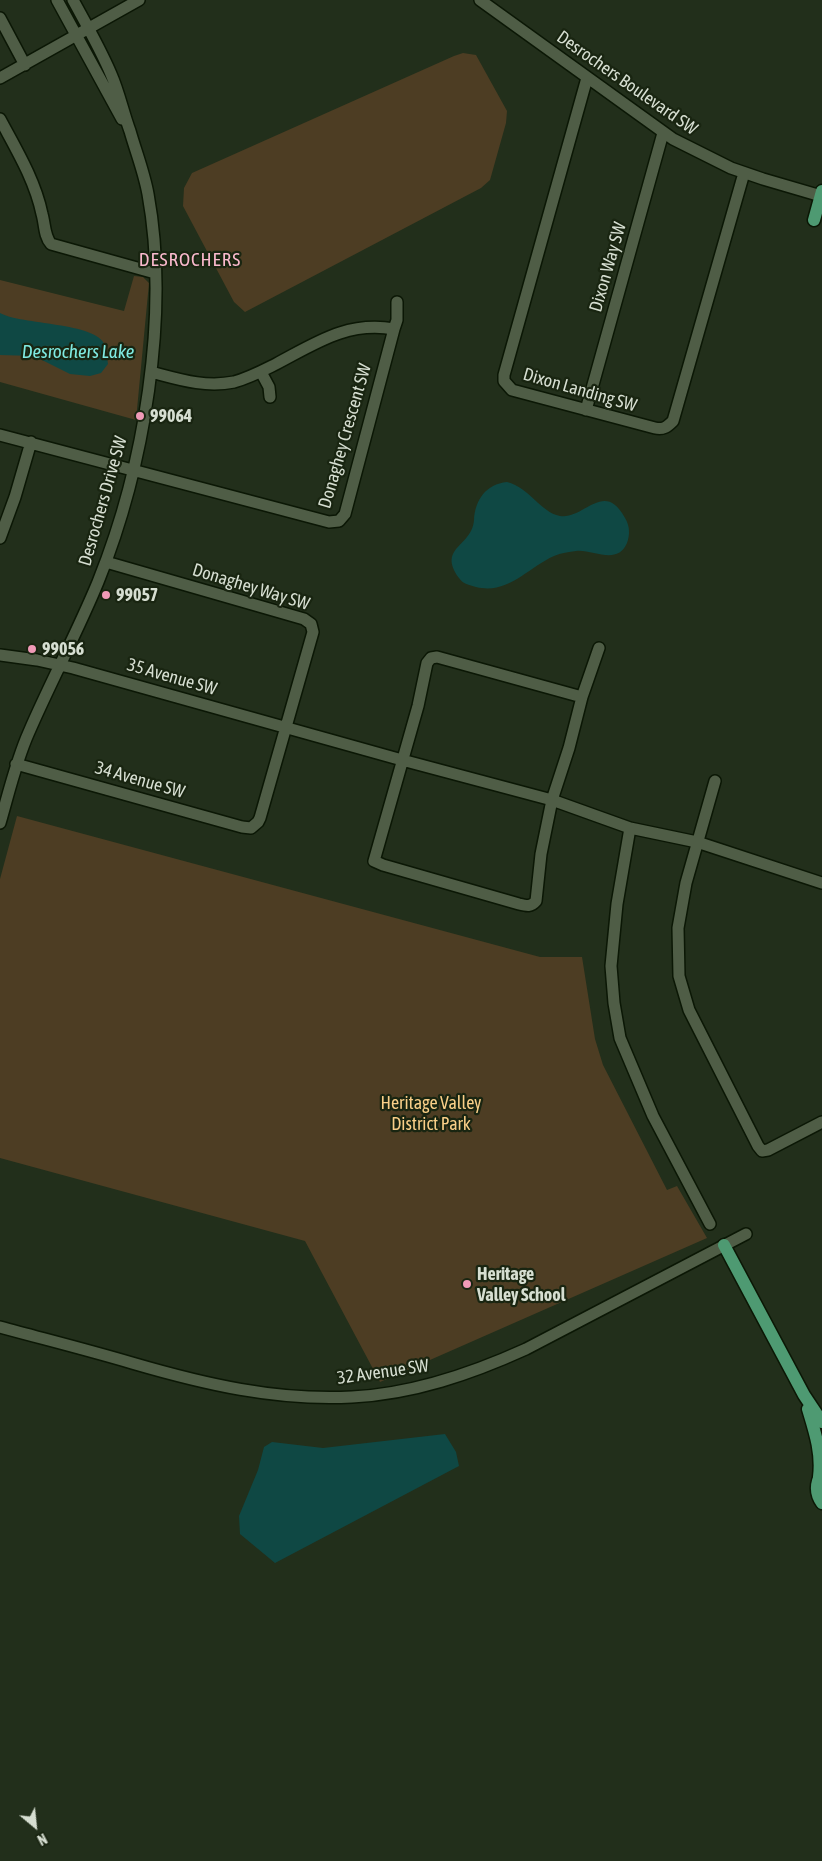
<!DOCTYPE html>
<style>
body{margin:0}
#map{position:relative;width:822px;height:1861px;overflow:hidden;background:#222f1b;font-family:"Asap Condensed",sans-serif}
canvas{display:block}
.north{position:absolute;left:10px;top:1801px;width:50px;height:50px;-webkit-text-stroke:4px #192511;paint-order:stroke;rotate:152deg;font-size:14px;font-weight:700;line-height:20px;text-align:center;color:#d6ded1}
.north::after{content:'';display:block;margin:auto;width:18px;height:22px;background:#d6ded1;clip-path:polygon(50% 0,100% 100%,50% 72%,0 100%)}
</style>
<div id="map">
<canvas width="822" height="1861"></canvas>
<div class="north">N</div>
</div>
<script>
const c = document.querySelector('canvas').getContext('2d');
c.lineJoin = 'round';
function fillPath(path, color) {
  c.fillStyle = color;
  c.fill(path, 'evenodd');
}
function stroke(path, color, width, dash) {
  c.strokeStyle = color;
  c.lineWidth = width;
  c.lineCap = dash ? 'butt' : 'round';
  c.setLineDash(dash || []);
  c.stroke(path);
}
function drawText(font, color, halo, rows, align = 'center') {
  c.font = font + ' "Asap Condensed",sans-serif';
  c.lineWidth = 4.5;
  c.setLineDash([]);
  c.textBaseline = 'middle';
  c.strokeStyle = halo;
  c.fillStyle = color;
  for (const [text, x, y, turn = 0] of rows) {
    c.save();
    c.translate(x, y);
    c.rotate((+turn || 0) * Math.PI / 180);
    c.textAlign = isNaN(turn) ? turn : align;
    if (halo) c.strokeText(text, 0, 0);
    c.fillText(text, 0, 0);
    c.restore();
  }
}
fillPath(new Path2D(`
 M463,53L476,55L507,111L506,123L490,180L481,188L245,312L234,302L183,206L184,188L192,173L454,56Z
 M134,276L143,277L149,283L136,420L0,382V280L124,311Z
 M17,816L540,957H582L595,1039L603,1065L667,1190L677,1186L707,1238L380,1382L305,1241L0,1158V879Z`), '#4d3d23');
fillPath(new Path2D(`
 M0,313C21,325 96,322 105,345C108,350 107,359 108,364L101,373L90,376L70,374L34,356L0,355Z
 M507,482C530,488 540,512 560,516C584,520 604,479 625,518C630,526 630,535 627,543C617,566 593,549 576,551C569,552 561,553 554,556C527,568 508,595 476,587C469,585 463,584 459,578C437,547 472,547 474,520C475,500 486,484 507,482Z
 M445,1434L456,1452L459,1466L275,1563L240,1534L239,1516L258,1470L264,1447L272,1442L323,1448Z`), '#0f4844');
const minor = new Path2D(`
 M57,0L122,119
 M480,0L673,139L731,168L763,179L821,196
 M0,18L25,65
 M0,78L139,0
 M587,78L504,375V381L512,390L655,428C663,430 667,427 673,421L744,173
 M0,119C16,149 35,180 42,214C45,224 44,236 51,244L155,273
 M394,329L397,320V302
 M261,372L269,387L270,397
 M586,410L663,133
 M0,435L329,522L339,521L345,514L394,329C347,321 316,343 276,364C262,371 249,378 234,382C205,388 178,379 151,372
 M0,538L15,497L31,442
 M0,655L37,660L73,668L402,760L552,800L630,828L697,842L822,883
 M437,657L582,697L569,748L552,800L541,854L536,901C531,907 527,906 519,904L383,865L374,861L418,706L427,663L431,658Z
 M582,697L599,648
 M16,764L242,827L251,828L258,822L260,818L313,632L311,624L304,619L106,562
 M715,781L686,883L678,928L679,976L689,1010L758,1146L762,1151L768,1150L822,1122
 M0,823C9,792 16,761 29,732C51,681 77,633 98,582C144,468 170,315 148,194C144,172 136,152 130,131C123,112 119,92 111,74C100,48 86,24 73,0
 M630,828L617,904L611,966L614,1003L620,1038L653,1116L710,1224
 M0,1327C44,1339 88,1350 132,1363C204,1384 276,1401 352,1397C413,1394 471,1374 526,1349L746,1234`);
const major = new Path2D(`
 M814,220L822,191
 M724,1245L804,1395L822,1422
 M808,1409C815,1432 822,1453 819,1477
 M822,1472C816,1482 815,1493 822,1503`);
stroke(minor, '#0b1705', 14);
stroke(major, '#0b1705', 15);
stroke(minor, '#4f5d46', 11);
stroke(major, '#4e9a72', 12);
for (const [x, y, r, color] of [
 [140,416,5,"#f09ab7"],
 [106,595,5,"#f09ab7"],
 [32,649,5,"#f09ab7"],
 [467,1284,5,"#f09ab7"]
]) {
  const dot = new Path2D();
  dot.arc(x, y, r, 0, 2 * Math.PI);
  c.fillStyle = color;
  c.fill(dot);
  stroke(dot, '#192511', 2);
}
drawText('18px', '#d6ded1', '#192511', [
 ["Desrochers Boulevard SW",627,83,35],
 ["Dixon Way SW",608,267,-74],
 ["Dixon Landing SW",580,390,16],
 ["Donaghey Crescent SW",345,436,-74],
 ["Desrochers Drive SW",103,501,-74],
 ["Donaghey Way SW",251,587,17],
 ["35 Avenue SW",172,677,16],
 ["34 Avenue SW",140,780,16],
 ["32 Avenue SW",383,1372,-8]
]);
drawText('bold 18px', '#d6ded1', '#192511', [
 ["99064",150,416],
 ["99057",116,595],
 ["99056",42,649],
 ["Heritage",477,1274],
 ["Valley School",477,1295]
], 'left');
drawText('18px', '#f9cf88', '#192511', [
 ["Heritage Valley",431,1103],
 ["District Park",431,1124]
]);
c.letterSpacing = '1px';
drawText('19px', '#fab9cd', '#192511', [
 ["DESROCHERS",190,260]
]);
c.letterSpacing = '0px';
drawText('italic 19px', '#7febe2', '#192511', [
 ["Desrochers Lake",78,352]
]);
</script>
